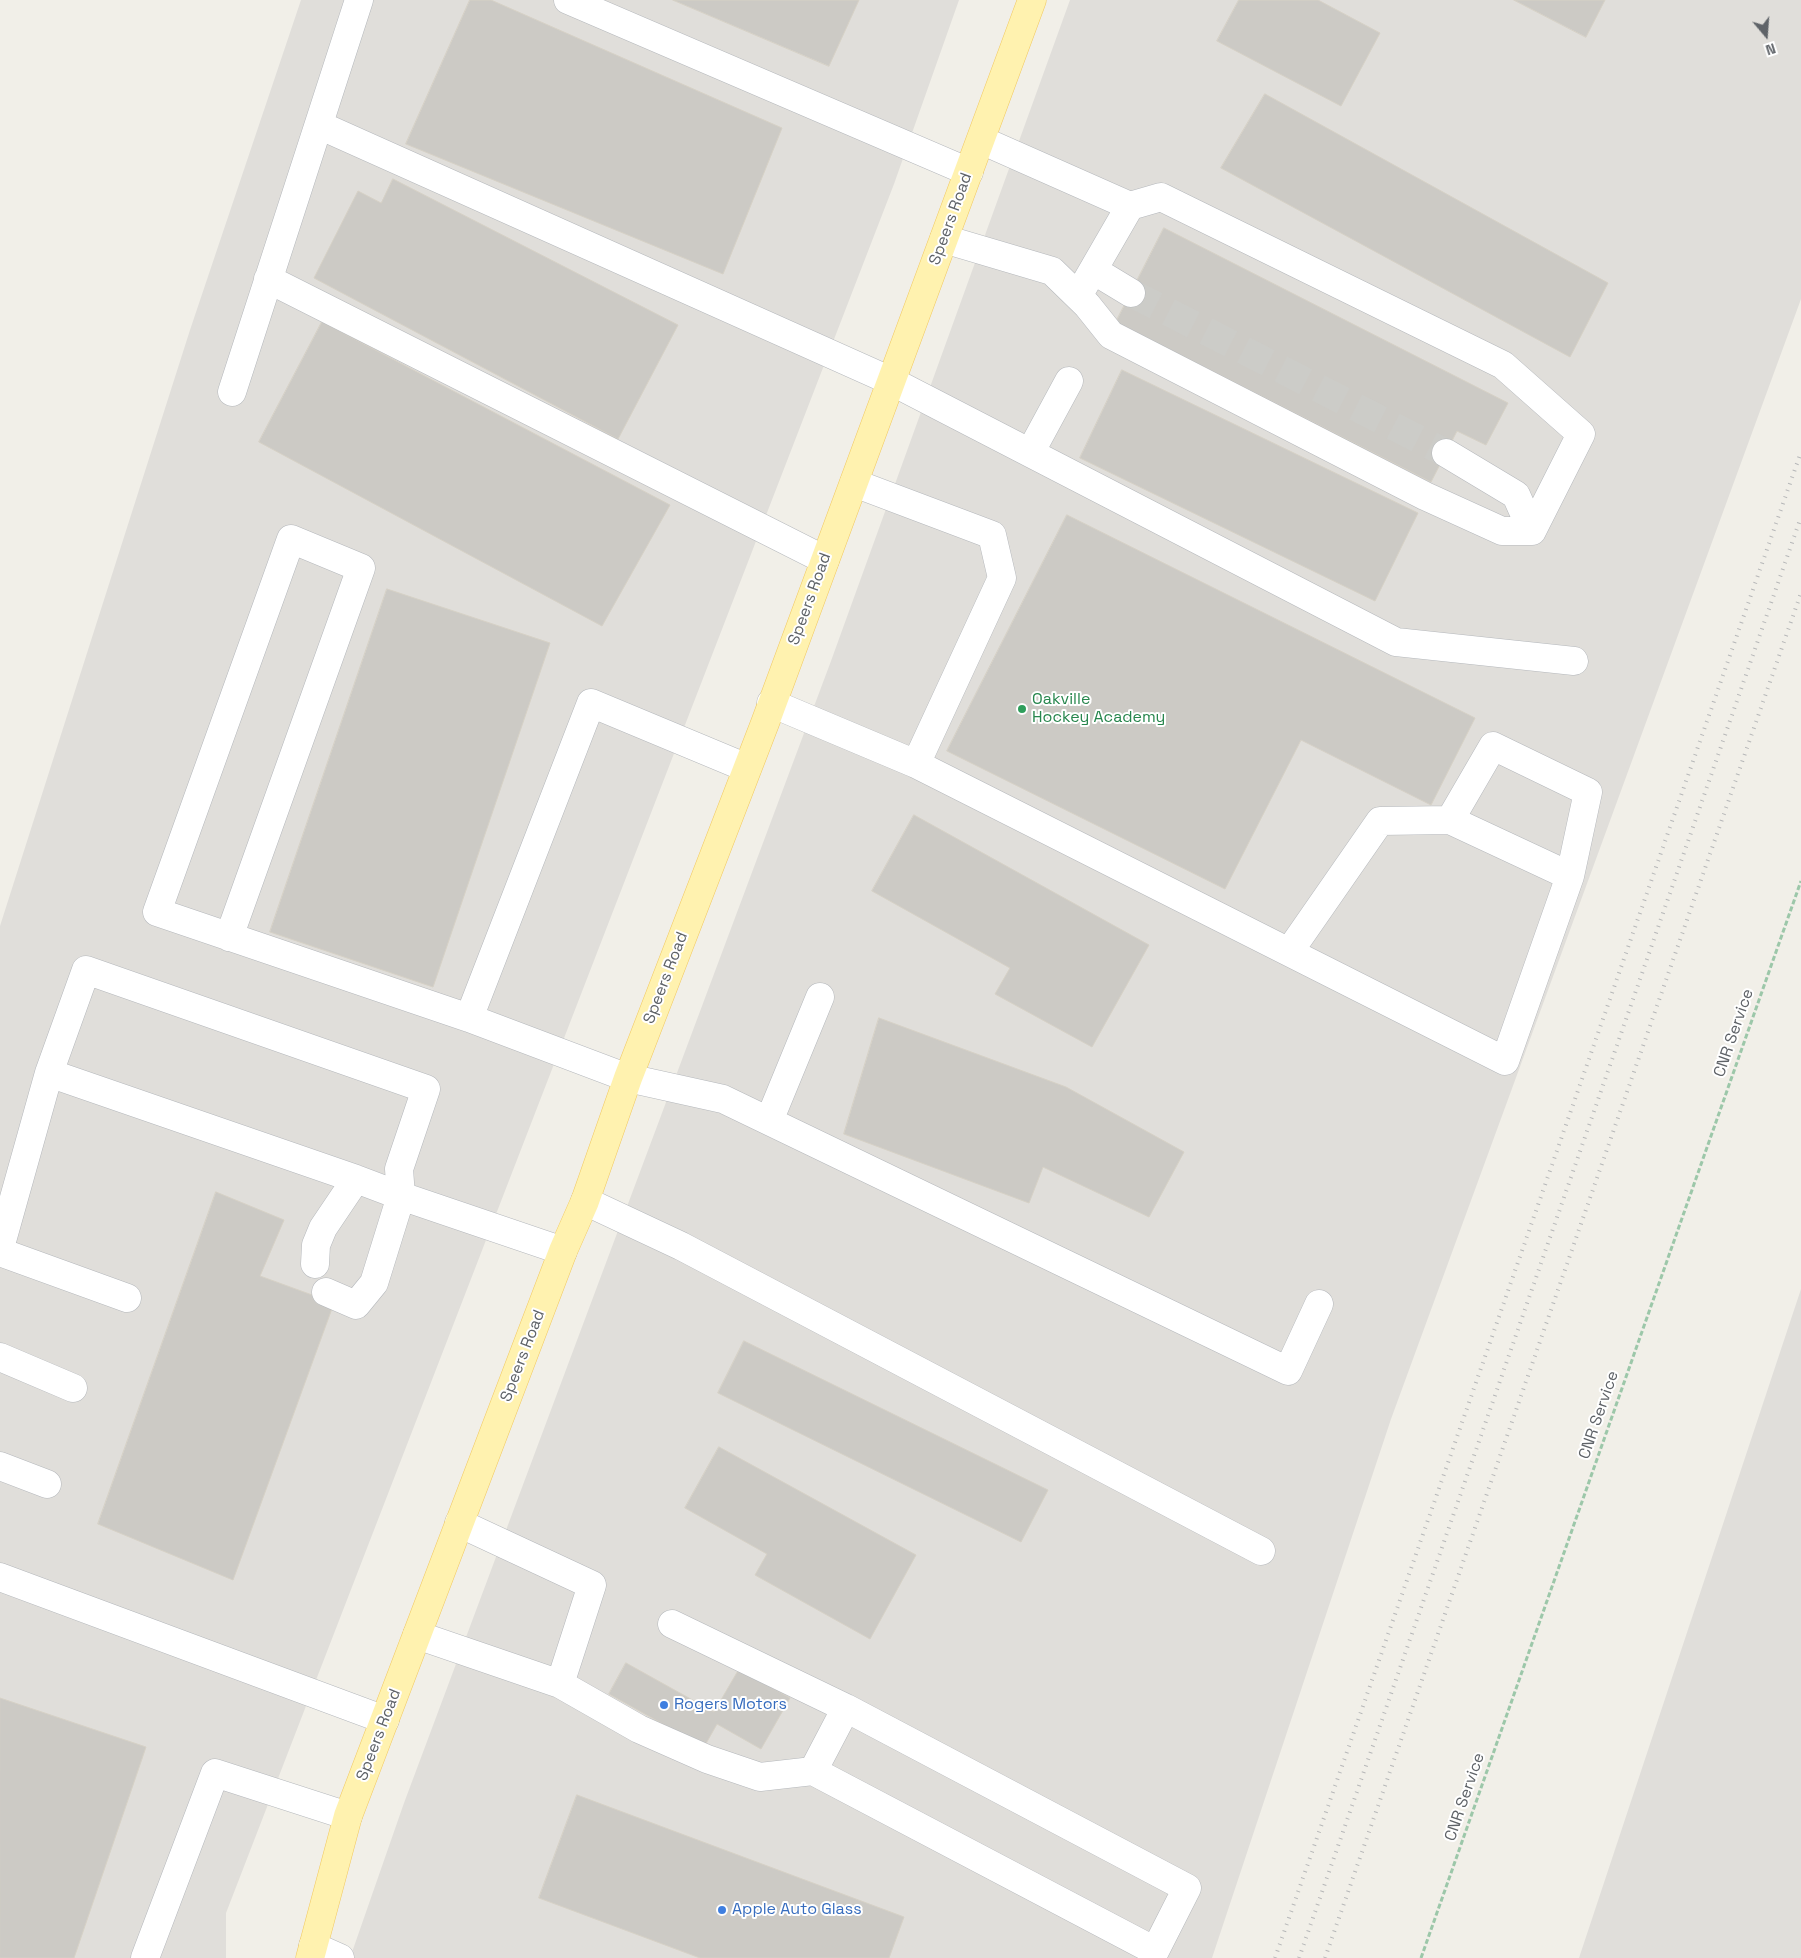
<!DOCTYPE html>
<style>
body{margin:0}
#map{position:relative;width:1801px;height:1958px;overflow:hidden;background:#f1efe8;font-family:"Space Grotesk",sans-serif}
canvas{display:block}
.north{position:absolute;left:1741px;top:10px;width:50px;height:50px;-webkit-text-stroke:4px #fff;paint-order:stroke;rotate:162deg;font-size:14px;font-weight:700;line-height:20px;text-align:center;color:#5f6368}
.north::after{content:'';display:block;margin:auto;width:18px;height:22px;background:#5f6368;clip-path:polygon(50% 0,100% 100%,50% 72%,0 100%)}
</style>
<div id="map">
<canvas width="1801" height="1958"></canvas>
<div class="north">N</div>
</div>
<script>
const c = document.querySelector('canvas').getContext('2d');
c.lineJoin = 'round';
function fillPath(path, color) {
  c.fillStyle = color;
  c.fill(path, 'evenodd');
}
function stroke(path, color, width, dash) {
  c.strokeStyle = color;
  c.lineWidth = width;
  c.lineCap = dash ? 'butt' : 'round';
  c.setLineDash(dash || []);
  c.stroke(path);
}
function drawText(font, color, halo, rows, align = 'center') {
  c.font = font + ' "Space Grotesk",sans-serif';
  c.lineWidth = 4;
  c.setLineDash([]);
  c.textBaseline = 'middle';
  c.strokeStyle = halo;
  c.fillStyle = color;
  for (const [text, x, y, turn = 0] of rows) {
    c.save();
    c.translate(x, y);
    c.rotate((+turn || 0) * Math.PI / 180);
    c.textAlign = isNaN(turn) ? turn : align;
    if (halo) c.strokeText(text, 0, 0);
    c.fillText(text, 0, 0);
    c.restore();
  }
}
fillPath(new Path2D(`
 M301,0H959L894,184L226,1913V1958H0V926L190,330Z
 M1070,0H1801V299L1391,1419L1212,1958H350L404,1803L831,661Z
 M1801,1289V1958H1579Z`), '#e0deda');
const building = new Path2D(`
 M470,0H491L782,128L723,274L406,144Z
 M673,0H859L829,66Z
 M1239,0H1318L1380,33L1341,106L1217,41Z
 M1514,0H1605L1586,37Z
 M1265,94L1608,283L1570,357L1221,168Z
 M393,179L678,325L618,439L314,278L358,191L381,203Z
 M1164,228L1508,403L1486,445L1457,431L1431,482L1116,322Z
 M322,322L670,505L602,626L259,442Z
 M1122,370L1418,513L1375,601L1080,458Z
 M1067,515L1475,718L1431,805L1301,740L1225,889L947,751Z
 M387,589L550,643L433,987L270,932Z
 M914,815L1149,945L1092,1047L995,994L1010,968L872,891Z
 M879,1018L1066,1087L1184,1152L1149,1217L1043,1167L1029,1203L844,1134Z
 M216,1192L284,1220L260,1276L334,1303L233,1580L98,1524Z
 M744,1341L1048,1490L1021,1542L718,1393Z
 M719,1447L916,1555L870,1639L755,1575L767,1554L685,1508Z
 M626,1663L714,1712L739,1669L790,1698L761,1749L717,1724L704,1747L609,1694Z
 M0,1698L146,1747L74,1958H0Z
 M577,1795L904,1917L889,1958H700L539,1898Z`);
fillPath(building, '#cccac5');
stroke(building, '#d6d1c6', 1);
stroke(new Path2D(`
 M1131,293L1446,453`), '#ccccc8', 28, [28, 14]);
const minor = new Path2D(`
 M568,0L969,172
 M319,125L891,381L1396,642L1574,661
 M981,140L1130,206L1078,296
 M1130,206L1161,197L1503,365L1581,434L1532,531
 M944,239L1052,271L1087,305L1111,335L1425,496L1502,531H1532
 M1093,270L1131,293
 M268,279L825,560
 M232,392L359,0
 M1030,453L1069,381
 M1446,453L1516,495L1532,531
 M771,703L916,764L1002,578L992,535L854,483
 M916,764L1505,1061L1570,876L1450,820L1380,821L1289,952
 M747,768L591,703L469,1018L628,1078L723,1099L1288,1371L1319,1304
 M1450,820L1493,746L1588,792L1570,876
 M229,937L361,568L291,539L157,912L469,1018
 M49,1073L86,970L426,1089L399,1169L401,1196L374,1283L356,1305L326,1292
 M769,1121L820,997
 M585,1201L681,1246L1261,1551
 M0,1248L49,1073L356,1179L401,1196L563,1251
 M0,1252L127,1298
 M315,1264L316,1245L323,1228L356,1179
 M0,1357L73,1388
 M0,1466L47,1484
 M0,1577L385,1720
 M672,1624L846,1708
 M417,1635L560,1684L592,1585L459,1523
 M560,1684L639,1729L707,1759L760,1777L813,1771L846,1708L1187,1888L1155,1951L813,1771
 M313,1946L340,1958
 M145,1958L215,1773L348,1816`);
const major = new Path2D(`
 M310,1958L348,1816L563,1251L585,1201L628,1078L765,723L1032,0`);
stroke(minor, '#b5b8bc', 29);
stroke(major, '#f2c960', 29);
stroke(new Path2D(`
 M1421,1958L1801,881`), '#9cc7a9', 3, [5, 2.5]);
stroke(minor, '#fff', 28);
stroke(major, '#fff2af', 28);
stroke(new Path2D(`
 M1275,1958L1801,452
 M1299,1958L1801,517
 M1325,1958L1801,593`), '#b6b7b8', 4, [1, 6]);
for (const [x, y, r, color] of [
 [1022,709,5,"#2e9e5b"],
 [664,1705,5,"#3f7fe0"],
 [722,1910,5,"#3f7fe0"]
]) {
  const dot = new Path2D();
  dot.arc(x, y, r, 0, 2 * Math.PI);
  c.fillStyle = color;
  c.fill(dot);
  stroke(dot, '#fff', 2);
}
drawText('16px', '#5f6368', '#fff', [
 ["Speers Road",951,219,-70],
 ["Speers Road",810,599,-70],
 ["Speers Road",666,978,-69],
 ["CNR Service",1734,1033,-71],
 ["Speers Road",523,1356,-69],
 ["CNR Service",1599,1415,-71],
 ["Speers Road",379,1735,-69],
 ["CNR Service",1465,1797,-71]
]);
drawText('16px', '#27864d', '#fff', [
 ["Oakville",1032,700],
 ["Hockey Academy",1032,718]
], 'left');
drawText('16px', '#366cbe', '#fff', [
 ["Rogers Motors",674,1705],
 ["Apple Auto Glass",732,1910]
], 'left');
</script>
